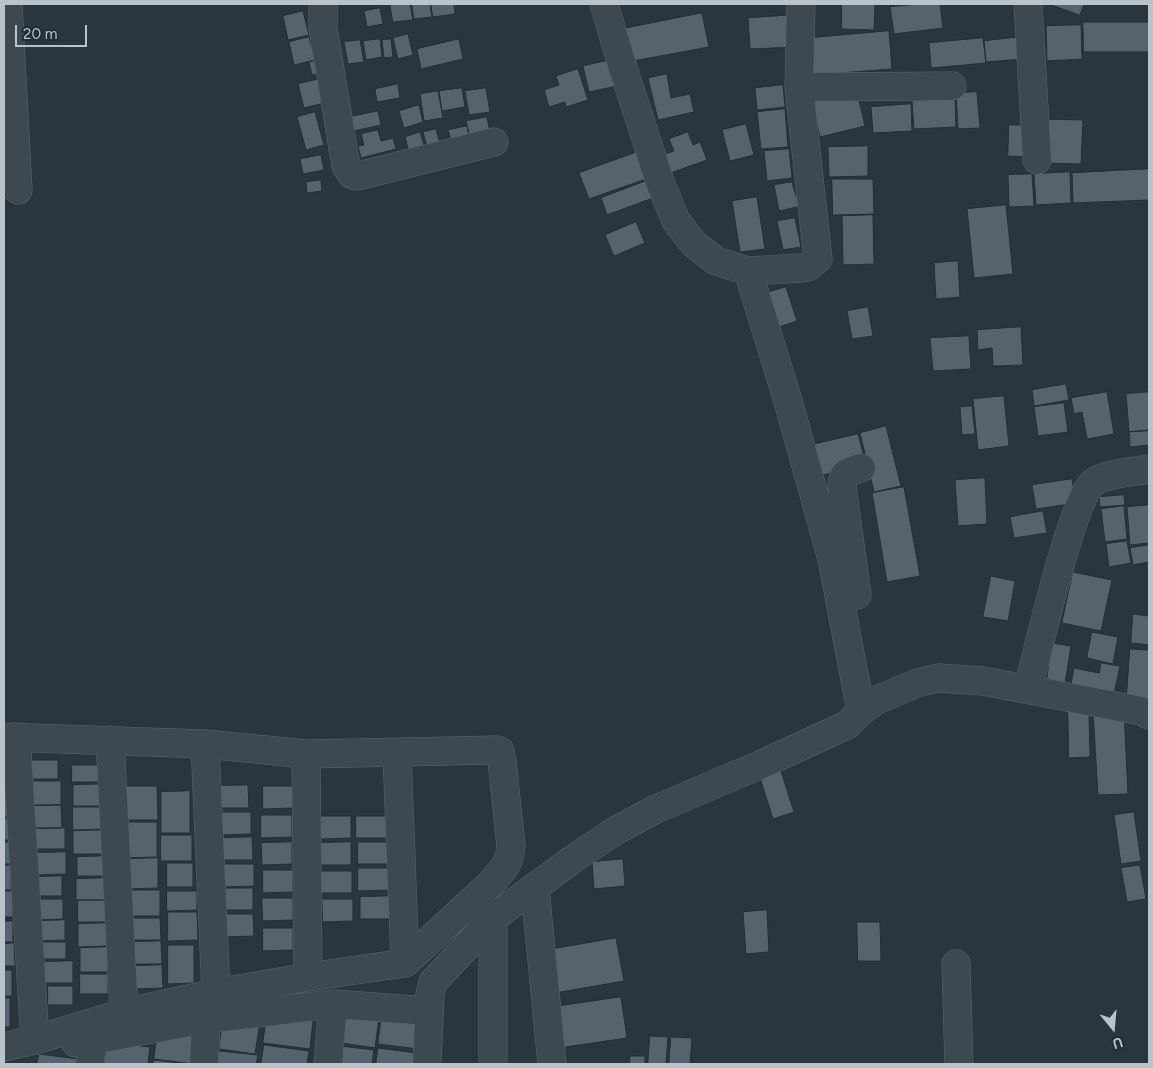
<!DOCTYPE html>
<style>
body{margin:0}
#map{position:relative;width:1153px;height:1068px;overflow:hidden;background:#293640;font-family:Figtree,sans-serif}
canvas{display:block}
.frame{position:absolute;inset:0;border:5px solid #bac3ca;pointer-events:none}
.north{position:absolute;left:1088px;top:1003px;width:50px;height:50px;-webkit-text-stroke:4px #222d35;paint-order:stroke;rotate:163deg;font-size:14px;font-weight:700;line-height:20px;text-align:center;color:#bac3ca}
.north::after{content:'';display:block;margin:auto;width:18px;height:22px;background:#bac3ca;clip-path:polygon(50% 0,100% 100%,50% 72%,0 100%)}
.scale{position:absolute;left:15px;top:25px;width:72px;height:22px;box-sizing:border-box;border:2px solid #bac3ca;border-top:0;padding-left:6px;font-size:15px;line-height:18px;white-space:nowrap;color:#bac3ca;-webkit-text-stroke:4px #222d35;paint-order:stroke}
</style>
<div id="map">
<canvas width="1153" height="1068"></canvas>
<div class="frame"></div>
<div class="north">U</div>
<div class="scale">20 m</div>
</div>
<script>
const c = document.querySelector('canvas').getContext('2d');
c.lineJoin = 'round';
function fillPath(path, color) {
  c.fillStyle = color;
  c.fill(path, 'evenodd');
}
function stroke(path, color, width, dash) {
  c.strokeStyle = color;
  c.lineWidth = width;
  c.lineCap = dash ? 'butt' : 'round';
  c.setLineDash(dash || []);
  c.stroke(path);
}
const building = new Path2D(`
 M390,4H410L413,20L393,22Z
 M412,4H430L432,17L414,19Z
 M431,4H454L455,14L433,17Z
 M842,4H875L874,30L842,29Z
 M919,4H940L943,28L894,34L890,7Z
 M1049,4H1084L1080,15Z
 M380,8L383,24L367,27L364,11Z
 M303,11L309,35L288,40L283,16Z
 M702,13L709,47L628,62L622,29Z
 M795,15L797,47L750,49L748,18Z
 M1083,22H1149V52H1084Z
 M1081,25L1082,59L1047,61L1046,26Z
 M889,31L892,69L813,75L810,38Z
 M408,34L413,55L398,59L393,38Z
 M309,37L315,60L294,65L289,42Z
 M1020,37L1022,59L986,62L984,41Z
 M983,38L986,63L931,68L929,43Z
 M380,39L382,57L366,60L363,41Z
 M391,39L393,57L384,58L382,40Z
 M459,39L463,59L421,69L417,49Z
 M360,40L364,62L348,64L344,42Z
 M323,59L327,71L312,75L309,62Z
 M611,60L617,86L589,92L583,66Z
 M578,69L588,100L566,107L565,102L549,107L544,90L559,85L556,76Z
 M667,74L671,98L690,94L694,112L658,120L648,78Z
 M319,79L324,103L304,108L298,84Z
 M398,84L400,98L377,102L375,89Z
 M783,85L785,107L757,110L755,88Z
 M462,88L465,107L442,111L439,91Z
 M486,88L490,112L469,115L465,91Z
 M438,91L443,118L424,121L420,94Z
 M857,92L865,126L820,137L812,102Z
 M977,92L980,128L958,129L956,93Z
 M955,98L956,127L914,129L912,101Z
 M911,104L912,131L873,133L871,107Z
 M419,105L423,122L404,128L399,111Z
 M785,109L788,147L761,149L757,112Z
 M378,111L381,125L349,132L345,118Z
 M315,112L324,145L306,150L297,117Z
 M487,117L491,137L471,142L466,121Z
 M1045,119L1083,120L1081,164L1043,163Z
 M746,124L754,155L730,161L722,130Z
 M1009,125H1031V157L1008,156Z
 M467,126L470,140L452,144L448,130Z
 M436,129L440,143L427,147L423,132Z
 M378,130L381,141L393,138L396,149L361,158L358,146L364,145L361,134Z
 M420,132L425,148L409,152L405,137Z
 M688,132L693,145L700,142L707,160L665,175L659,156L674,151L669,139Z
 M868,146V176L829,177L828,147Z
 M789,149L792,178L767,181L764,151Z
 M637,152L646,179L589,199L579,173Z
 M321,155L324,170L303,174L300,159Z
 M1149,169V200L1073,203L1072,173Z
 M1070,172L1071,203L1036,205L1034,174Z
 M1032,174L1034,206L1009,207L1008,175Z
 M832,179H873L874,214L833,215Z
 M321,180L322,191L307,193L306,182Z
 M646,181L653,198L607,215L601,198Z
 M792,182L796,196L808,193L810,204L779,211L774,185Z
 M757,197L765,249L740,252L732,201Z
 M1006,205L1013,274L974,278L967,209Z
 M873,215L874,264L843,265L842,216Z
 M795,218L801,247L783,250L777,221Z
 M636,222L645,243L614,256L605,235Z
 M958,261L960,297L936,299L934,263Z
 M786,287L797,321L773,329L762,294Z
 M868,307L873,336L852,339L847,311Z
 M1021,327L1023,365L993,366L992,348L978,350L977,330Z
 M969,336L971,369L933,371L930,338Z
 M1066,384L1069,400L1034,406L1032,390Z
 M1107,392L1114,434L1087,439L1082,412L1074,414L1071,398Z
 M1149,392V430L1129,432L1126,394Z
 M1004,396L1009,446L978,450L973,399Z
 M1064,403L1068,432L1038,436L1034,407Z
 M972,406L975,434L962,435L960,407Z
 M886,426L901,486L874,492L860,433Z
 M1149,431V445L1130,447L1129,432Z
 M858,434L866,464L815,477L807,446Z
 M985,478L987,524L958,526L955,480Z
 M1072,479L1076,503L1036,509L1032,485Z
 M904,487L920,576L887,582L872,493Z
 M1124,495L1125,505L1100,507L1099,497Z
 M1149,505V543L1130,545L1127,507Z
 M1124,506L1127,539L1105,542L1101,509Z
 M1043,511L1047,533L1014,538L1010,517Z
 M1127,541L1131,563L1109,567L1106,544Z
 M1149,545V562L1133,565L1130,548Z
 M1073,572L1112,580L1101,631L1062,623Z
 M991,576L1015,581L1008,621L983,617Z
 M1133,614L1149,616V645L1131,643Z
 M1092,632L1118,637L1113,664L1087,658Z
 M1052,643L1071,646L1063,696L1045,693Z
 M1130,649L1149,650V708L1126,706Z
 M1101,663L1120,666L1112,703L1069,695L1074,668L1099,673Z
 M1124,710L1128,794L1098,795L1093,712Z
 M1068,711H1089L1090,757L1069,758Z
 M30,760H58V779H30Z
 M72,765H100L101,782H72Z
 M781,771L794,812L773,819L760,778Z
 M29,781H61V805H29Z
 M107,784V806H73V785Z
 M248,785L249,808H218V786Z
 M120,786H157L158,820H120Z
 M263,786H293V808L263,809Z
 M190,791V833H161V792Z
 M4,793H9V817H4Z
 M61,805L62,828H34V806Z
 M73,807H107V829L73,830Z
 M220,812H251V834L221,835Z
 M1134,812L1141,861L1121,864L1114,815Z
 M261,815H292V837L261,838Z
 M321,816H351V838L321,839Z
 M356,816H387V838H356Z
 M4,818H9V840H4Z
 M121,822H157V857L121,858Z
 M65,828V849H34V829Z
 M105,830V854H73V831Z
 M161,835H192V861H161Z
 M252,837L253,860H223L222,838Z
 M4,842H10L11,864H4Z
 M292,842V864L262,865L261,843Z
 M351,842V865H321L320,843Z
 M358,842H389V864H358Z
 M66,852V874L32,875V853Z
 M106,856V876H77V857Z
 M158,858V888L125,889L124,859Z
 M623,859L625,886L594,889L592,862Z
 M167,863H193V887H167Z
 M223,864H254V886L224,887Z
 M4,865H11V890H4Z
 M1140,865L1146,899L1127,902L1121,868Z
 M358,868H388L389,890L358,891Z
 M263,870H293V892L263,893Z
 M321,871H352V893H321Z
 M62,876V896H32V877Z
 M106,878V900H76V879Z
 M223,888H253V910H223Z
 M124,890H160V916H125Z
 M4,891H12L13,917H4Z
 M167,891H197V910L167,911Z
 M390,896V919H360V897Z
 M262,898H293V920L263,921Z
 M36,899H63V919L36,920Z
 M322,899H353V921L323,922Z
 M78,900H106L107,922H78Z
 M767,910L769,952L746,954L743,912Z
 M168,912H197L198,940L168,941Z
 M223,914H253L254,936L223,937Z
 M133,918H160L161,940H134Z
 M65,920V940L36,941V921Z
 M4,921H13V942H4Z
 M857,922H880L881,961H858Z
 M107,923L108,946L78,947V924Z
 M263,928H293V950L263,951Z
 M616,938L624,981L555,993L547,950Z
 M161,941L162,964H134V942Z
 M42,942H66V959H43Z
 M14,943L15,966H4V944Z
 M168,945H194V983L168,984Z
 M108,947V972H80V948Z
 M73,961V983H42V962Z
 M162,965L163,988L135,989V966Z
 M4,970H12V996H4Z
 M80,974H108V994H80Z
 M48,986H73V1005H48Z
 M621,997L627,1038L559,1048L553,1007Z
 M4,998H10V1027H4Z
 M267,1014L313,1020L310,1049L263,1043Z
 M382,1014L423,1019L419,1049L378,1044Z
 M346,1015L379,1018L375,1048L342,1043Z
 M223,1018L260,1022L255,1054L219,1049Z
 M158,1031L198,1036L194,1064L154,1059Z
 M650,1036L668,1037L666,1064H648Z
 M671,1037L692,1038L690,1064H669Z
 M107,1042L150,1047L148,1064H104Z
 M264,1045L309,1051L307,1064H261Z
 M341,1046L374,1050L372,1064H339Z
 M378,1048L417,1053L416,1064H376Z
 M219,1051L258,1055L256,1064H217Z
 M39,1054L86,1060L85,1064H37Z
 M630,1056H645V1064H630Z
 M154,1060L189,1064H153Z`);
fillPath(building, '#54636d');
stroke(building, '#242f37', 1);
const minor = new Path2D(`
 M8,4L18,190
 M323,4V28L346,166C349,171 351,176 358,176L494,142
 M604,4L622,65L660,182L676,221L694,244L716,261L748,271L801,268L808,267L818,259L799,87L952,86
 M1028,4L1037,160
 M799,87L801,4
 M748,271L788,401L832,559L861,711
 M857,595L842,487C842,472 848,472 861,468
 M1028,689C1037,655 1072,498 1094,482C1107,473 1134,472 1149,469
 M4,737L205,744L306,754L497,750L500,751L502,761L511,846C509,866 502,871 488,886L405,963L308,977L216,993L124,1013L35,1040L4,1047
 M16,737L35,1040
 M110,740L124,1013
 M205,744L216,993
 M397,753L405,963
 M306,754L308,977
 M535,888L552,1064
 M956,964L959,1064
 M76,1043L206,1019L333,1004L429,1011
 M90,1064L92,1040
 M204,1064L206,1019
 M328,1064L333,1004
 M427,1064L430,995L433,982L493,918L573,859L615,831L656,809L762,764L847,725L861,711L877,700L917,683L938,678L983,681L1141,711L1149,715
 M493,1064V918`);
stroke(minor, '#5b666d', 29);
stroke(minor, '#3d4850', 28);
</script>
